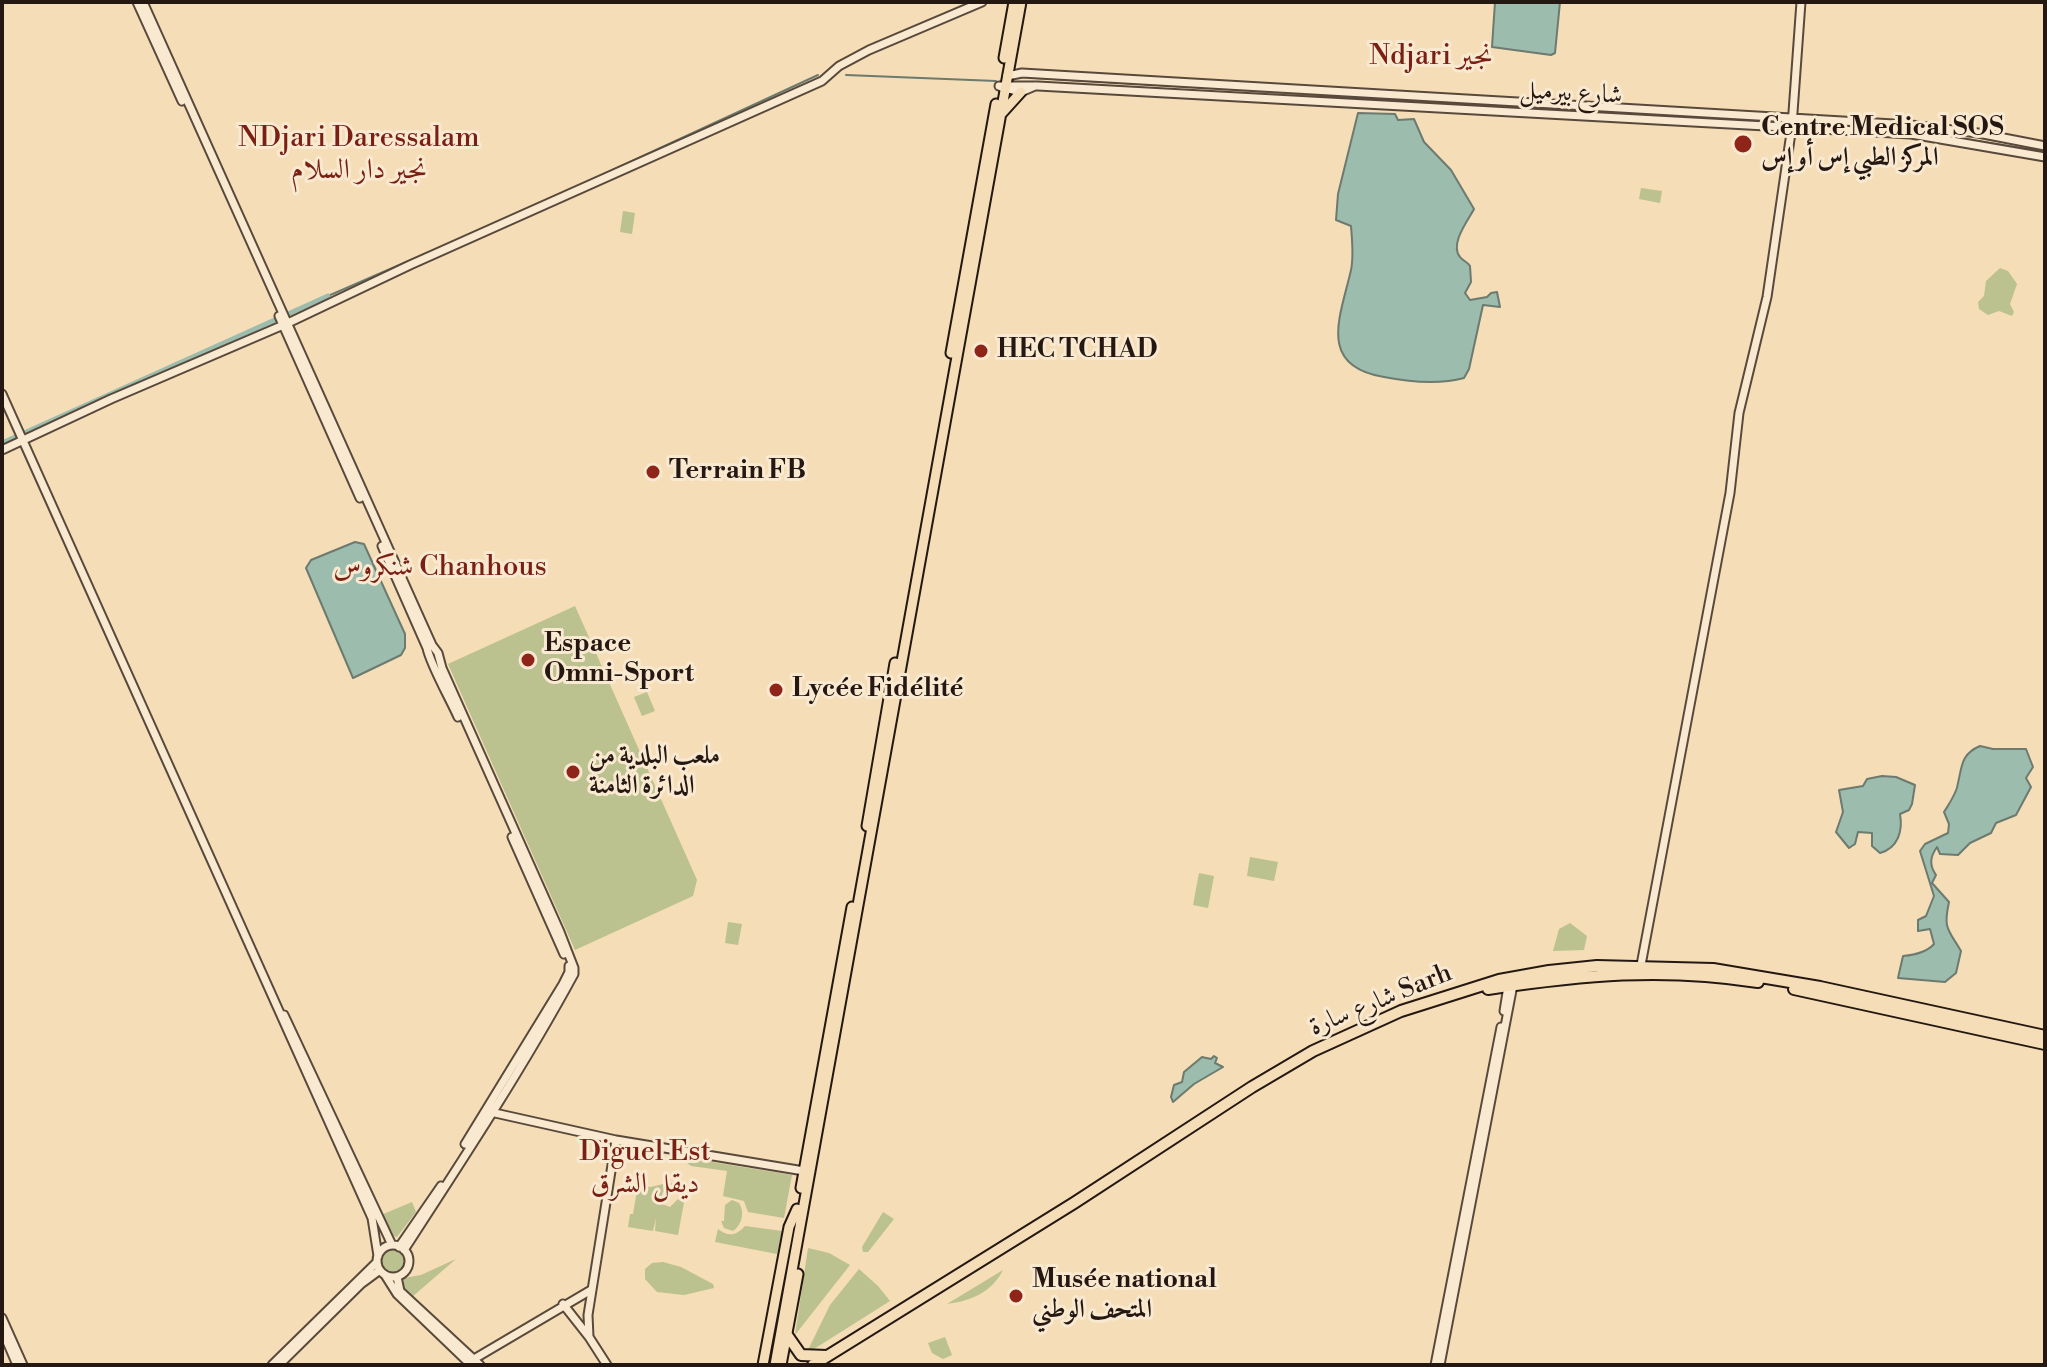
<!DOCTYPE html>
<meta charset="utf-8">
<style>
body{margin:0}
#map{position:relative;width:2047px;height:1367px;overflow:hidden;background:#f4ddb7;font-family:"Libre Bodoni",serif}
canvas{display:block}
.frame{position:absolute;inset:0;border:4px solid #251812;pointer-events:none}
</style>
<div id="map">
<canvas width="2047" height="1367"></canvas>
<div class="frame"></div>
</div>
<script>
const c = document.querySelector('canvas').getContext('2d');
c.lineJoin = 'round';
function fillPath(path, color) {
  c.fillStyle = color;
  c.fill(path, 'evenodd');
}
function stroke(path, color, width, dash) {
  c.strokeStyle = color;
  c.lineWidth = width;
  c.lineCap = dash ? 'butt' : 'round';
  c.setLineDash(dash || []);
  c.stroke(path);
}
function drawText(font, color, halo, rows, align = 'center') {
  c.font = font + ' "Libre Bodoni",Amiri,serif';
  c.lineWidth = 6;
  c.setLineDash([]);
  c.textBaseline = 'middle';
  c.strokeStyle = halo;
  c.fillStyle = color;
  for (const [text, x, y, turn = 0] of rows) {
    c.save();
    c.translate(x, y);
    c.rotate((+turn || 0) * Math.PI / 180);
    c.textAlign = isNaN(turn) ? turn : align;
    if (halo) c.strokeText(text, 0, 0);
    c.fillText(text, 0, 0);
    c.restore();
  }
}
fillPath(new Path2D(`
 M1641,188L1662,191L1660,203L1639,199Z
 M623,211L635,213L632,234L620,232Z
 M2000,268L2008,271L2017,284L2010,304L2014,312L2012,316L1999,311L1988,315L1979,309L1978,302L1984,296L1986,281Z
 M575,606L697,880L693,896L575,950L448,664Z
 M647,692L655,711L642,716L634,697Z
 M1250,857L1278,862L1274,881L1247,876Z
 M1199,873L1214,876L1208,908L1193,905Z
 M728,922L742,924L738,945L725,943Z
 M1570,923L1587,936L1584,950L1553,951L1559,929Z
 M687,1158L792,1175L784,1218L748,1212L744,1201L723,1196L727,1171L691,1166L686,1162Z
 M667,1183L678,1184L663,1192L660,1201L662,1204L670,1207L679,1198L685,1197L678,1235L655,1231L656,1218L653,1231L628,1227L630,1214H633L638,1185L651,1187Z
 M732,1200L739,1203C745,1212 742,1225 733,1231L724,1228L721,1221H724L725,1205Z
 M412,1202L416,1212L397,1237L394,1236L381,1215Z
 M883,1212L894,1219L868,1252H863L862,1247Z
 M745,1226L782,1231L777,1254L715,1242L718,1229C728,1237 736,1236 745,1226Z
 M808,1248L829,1253L850,1265L795,1335Z
 M380 1261a13 13 0 1 1 26 0a13 13 0 1 1-26 0Z
 M456,1259L412,1297L402,1287L404,1278L421,1275Z
 M663,1262L681,1267L713,1284L714,1288L684,1295L657,1292L645,1279V1269L652,1263Z
 M859,1269L878,1286L890,1301L806,1354L830,1305Z
 M1003,1270C992,1292 971,1301 947,1304Z
 M945,1337L952,1355L943,1359L932,1353L928,1343Z`), '#bbc18f');
const water = new Path2D(`
 M1495,2H1560L1555,53L1551,55L1492,47Z
 M1358,113L1395,114L1398,120L1414,119L1424,142L1451,170L1474,209C1469,219 1449,244 1460,257C1463,261 1468,262 1470,266L1471,282L1465,293L1470,300L1487,297L1491,293L1497,292L1500,307L1483,305L1469,369L1464,378C1438,385 1410,382 1384,377C1316,366 1341,315 1351,270C1354,256 1352,240 1351,226L1336,220L1338,194Z
 M355,542L364,544L405,634V648L401,655L353,678L306,568L311,560Z
 M1980,746L1993,749H2026L2033,767L2026,778L2031,787L2016,815L1996,823L1991,833L1970,843L1958,855L1940,854L1937,847C1930,857 1929,865 1936,875L1932,883L1949,902C1943,929 1948,929 1961,951L1956,973L1945,982L1898,978L1903,956C1914,955 1927,952 1934,944L1930,929L1918,931V920L1926,916L1934,896L1920,851L1925,844L1948,833L1949,824L1944,812C1949,804 1957,793 1958,783C1962,766 1961,754 1980,746Z
 M1882,776L1896,777L1915,785L1912,804L1909,810L1900,814C1903,831 1898,848 1880,853L1872,846V833L1858,832L1855,844L1849,848L1836,832L1843,812L1839,790L1863,786L1867,779Z
 M1214,1056L1217,1058L1215,1063L1223,1067L1194,1084L1173,1102L1171,1097L1174,1085L1182,1082L1184,1072L1202,1057L1211,1059Z`);
fillPath(water, '#9cbcad');
stroke(water, '#6c7a6f', 2);
stroke(new Path2D(`
 M846,75L996,81
 M1035,78L1483,104L1552,110
 M1564,111L1625,115
 M1640,115L1666,117
 M1860,128L1878,129
 M1916,131L2045,152
 M563,193L818,75
 M328,296L521,212`), '#6c7a6f', 2);
stroke(new Path2D(`
 M2,443L328,296`), '#9cbcad', 5);
const tertiary = new Path2D(`
 M137,2L182,101
 M143,2L432,645L438,653L442,668L560,932L574,968V974C523,1068 462,1161 404,1250
 M1007,76L1022,73L1911,125L1978,133L2045,146
 M999,86H1038L1911,134L2045,157
 M1001,87L1021,92L1035,86
 M279,316L360,498
 M2,394L372,1218L378,1256
 M2,450L111,399L288,323L410,265L822,81L839,66L869,50L982,2
 M382,546L427,648C430,664 450,699 458,717
 M512,837L564,954
 M1641,965L1730,493L1739,413L1767,297L1792,126L1801,2
 M1504,1011L1508,986
 M284,1015L392,1245
 M486,1111L616,1140L804,1171
 M465,1144L563,984L569,972V966
 M377 1261a16 16 0 1 1 32 0a16 16 0 1 1-32 0Z
 M399,1247L441,1186
 M385,1275L397,1294L471,1365
 M397,1277L400,1291L480,1365
 M563,1304L589,1337
 M2,1318L23,1365
 M2,1330L17,1365
 M474,1359L591,1290
 M272,1365L377,1262
 M279,1365L361,1284L380,1270
 M607,1365L589,1337L588,1315L616,1140
 M1435,1365L1501,1027
 M1440,1365L1513,985`);
const primary = new Path2D(`
 M1004,58L1014,2
 M1002,113L1021,92
 M951,353L996,104
 M867,826L895,663
 M801,1188L852,907
 M763,1365L789,1227L797,1209
 M775,1365L1021,2
 M781,1365L798,1274`);
const trunk = new Path2D(`
 M1488,989C1584,975 1661,967 1758,982
 M1794,989L2045,1044
 M787,1335L801,1355L827,1356
 M813,1365L1074,1203L1252,1087L1313,1051L1401,1011L1499,980L1549,971L1597,966L1713,969L1820,987L2045,1036`);
stroke(tertiary, '#59493b', 11);
stroke(primary, '#251812', 13);
stroke(trunk, '#251812', 14);
stroke(tertiary, '#f8e9d0', 7);
stroke(primary, '#f4ddb7', 9);
stroke(trunk, '#f4ddb7', 10);
for (const [x, y, r, color] of [
 [1743,144,10,"#8f2418"],
 [981,351,8,"#8f2418"],
 [653,472,8,"#8f2418"],
 [528,660,8,"#8f2418"],
 [776,690,8,"#8f2418"],
 [573,772,8,"#8f2418"],
 [1016,1296,8,"#8f2418"]
]) {
  const dot = new Path2D();
  dot.arc(x, y, r, 0, 2 * Math.PI);
  c.fillStyle = color;
  c.fill(dot);
  stroke(dot, '#f8e9d0', 3);
}
drawText('26px', '#251812', '#f8e9d0', [
 ["شارع بيرميل",1571,94,3],
 ["شارع سارة Sarh",1381,1001,-22]
]);
drawText('bold 26px', '#251812', '#f8e9d0', [
 ["Centre Medical SOS",1761,129],
 ["المركز الطبي إس أو إس",1761,159],
 ["HEC TCHAD",997,351],
 ["Terrain FB",669,472],
 ["Espace",544,645],
 ["Omni-Sport",544,675],
 ["Lycée Fidélité",792,690],
 ["ملعب البلدية من",589,757],
 ["الدائرة الثامنة",589,787],
 ["Musée national",1032,1281],
 ["المتحف الوطني",1032,1311]
], 'left');
drawText('28px', '#7a1f14', '#f8e9d0', [
 ["Ndjari نجير",1431,57],
 ["NDjari Daressalam",359,139],
 ["نجير دار السلام",359,171],
 ["شنكروس Chanhous",440,568],
 ["Diguel Est",645,1153],
 ["ديقل الشرق",645,1185]
]);
</script>
